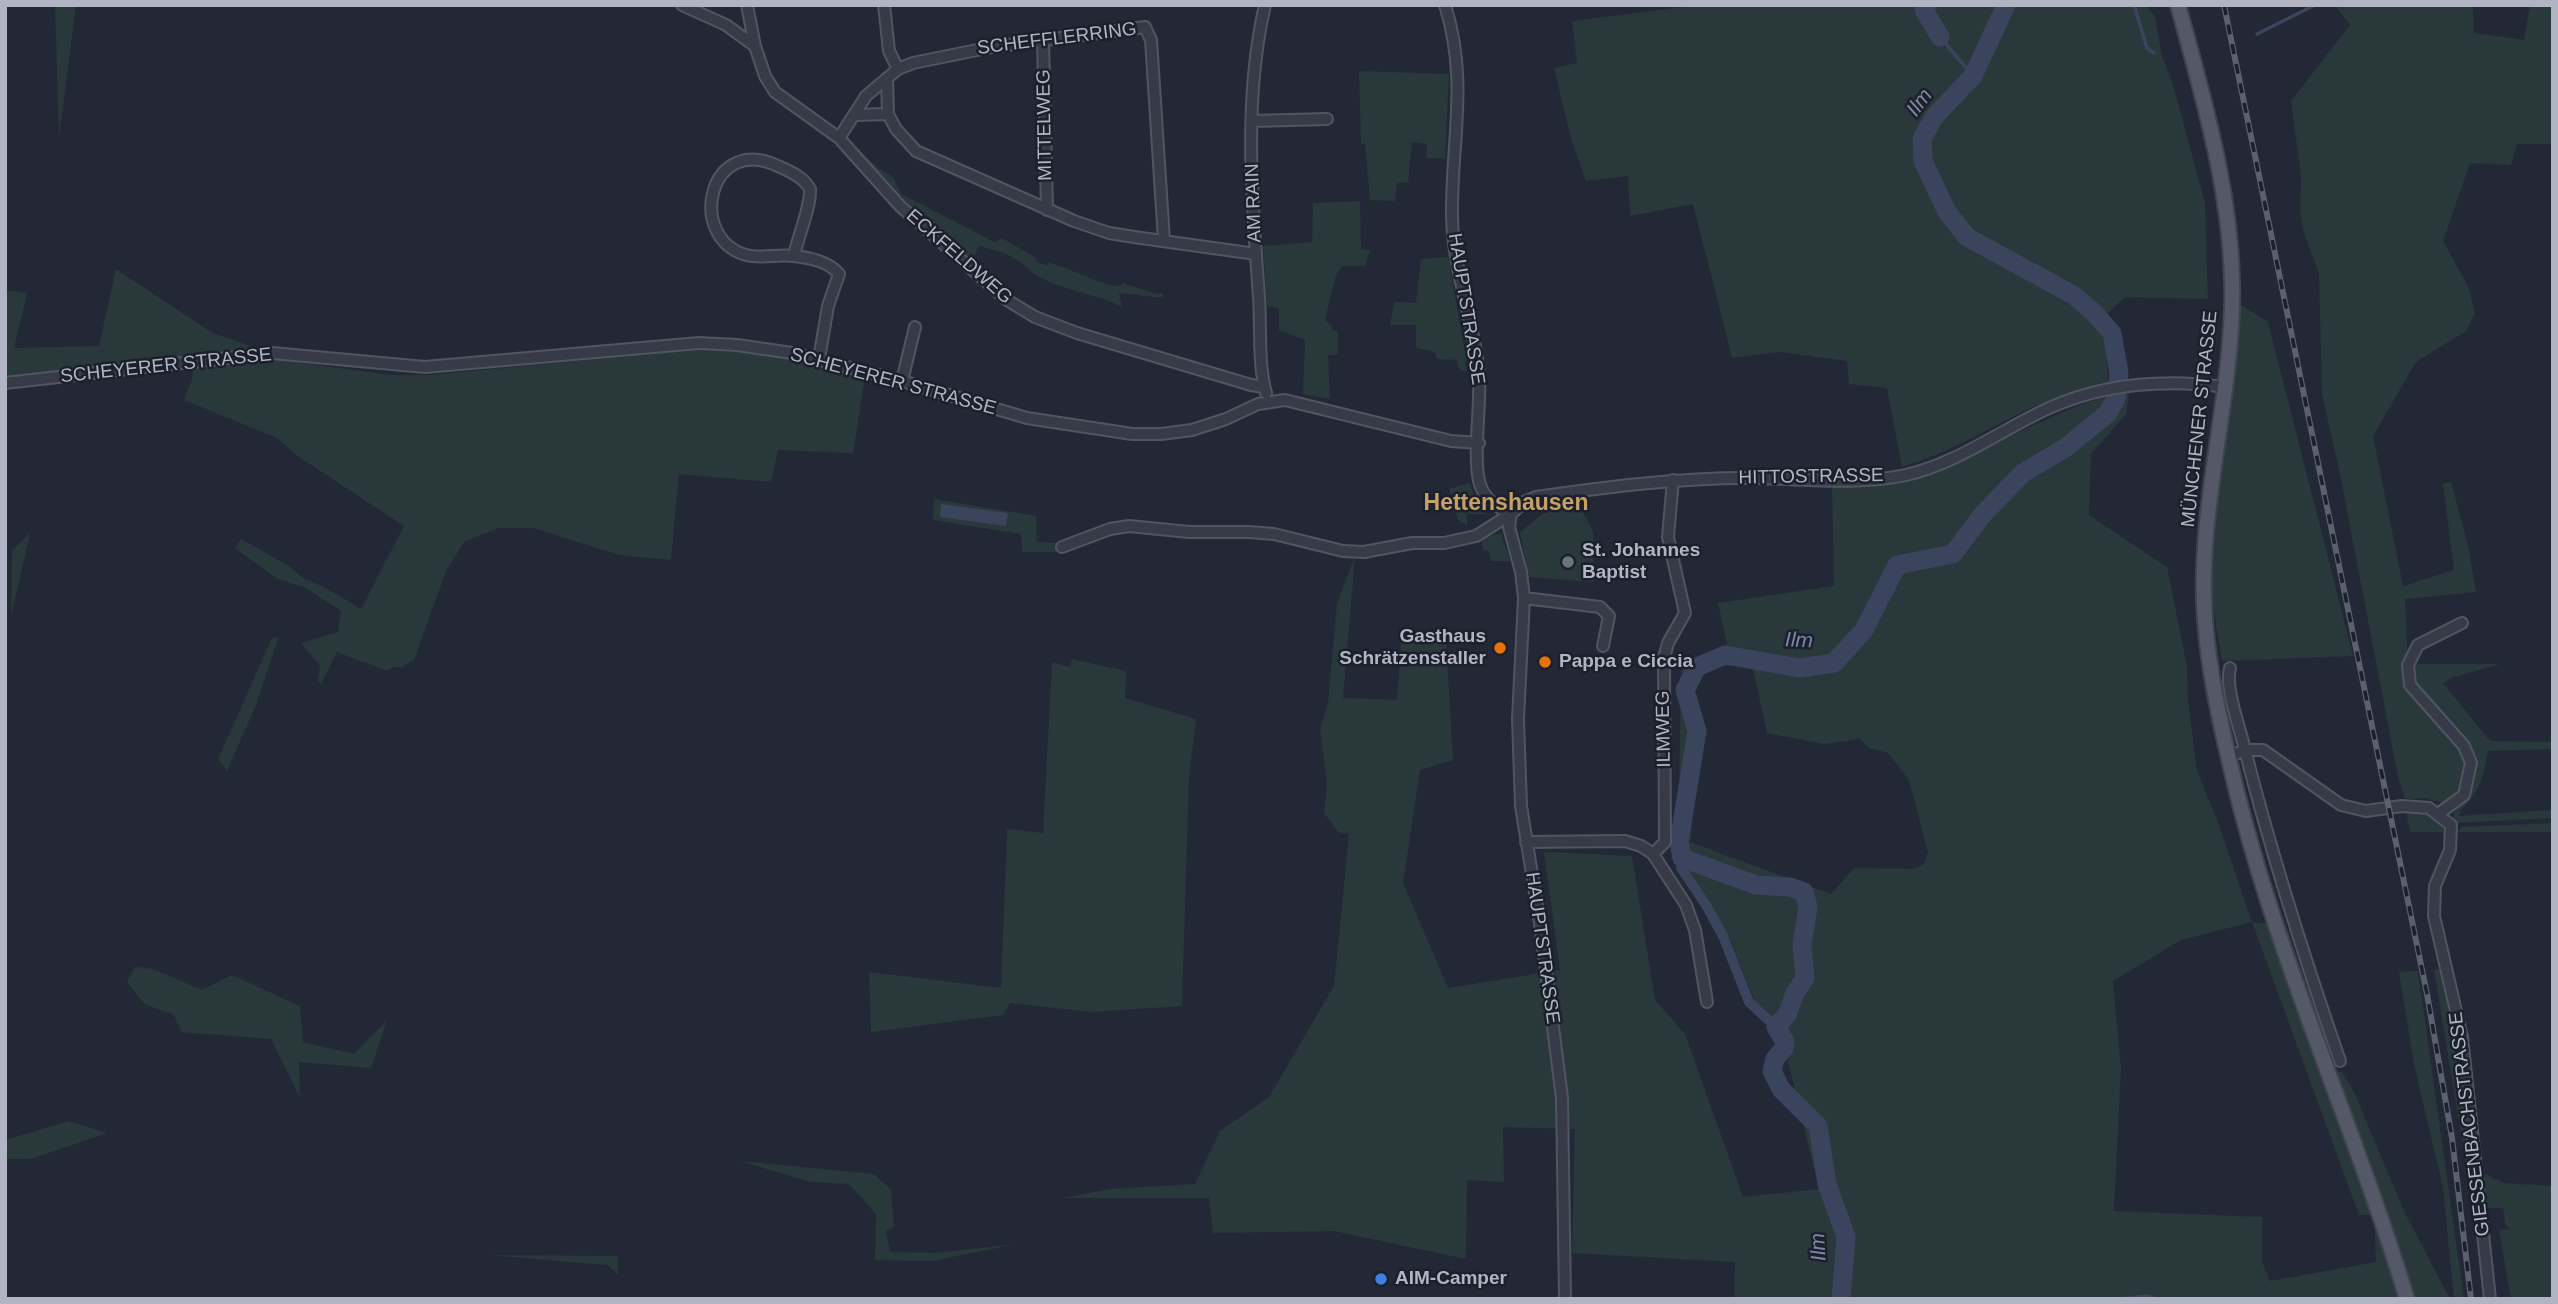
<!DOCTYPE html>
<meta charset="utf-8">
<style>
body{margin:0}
#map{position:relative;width:2558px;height:1304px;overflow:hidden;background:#232836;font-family:Helvetica,sans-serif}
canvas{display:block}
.frame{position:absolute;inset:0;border:7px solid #b1b5c3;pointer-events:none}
</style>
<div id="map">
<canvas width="2558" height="1304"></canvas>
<div class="frame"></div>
</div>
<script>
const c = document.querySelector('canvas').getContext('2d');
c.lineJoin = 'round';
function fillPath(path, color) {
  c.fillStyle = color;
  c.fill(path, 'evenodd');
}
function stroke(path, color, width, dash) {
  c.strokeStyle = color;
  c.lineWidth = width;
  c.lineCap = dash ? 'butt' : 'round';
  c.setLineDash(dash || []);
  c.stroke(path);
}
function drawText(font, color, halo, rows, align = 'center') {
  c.font = font + ' Helvetica,sans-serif';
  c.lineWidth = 5;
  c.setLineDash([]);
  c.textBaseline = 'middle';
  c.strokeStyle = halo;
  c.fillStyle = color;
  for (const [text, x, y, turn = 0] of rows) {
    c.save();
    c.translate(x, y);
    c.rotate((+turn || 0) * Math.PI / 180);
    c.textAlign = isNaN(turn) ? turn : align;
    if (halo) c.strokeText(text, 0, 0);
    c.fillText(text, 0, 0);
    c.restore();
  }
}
fillPath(new Path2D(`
 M55,5H76L59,138Z
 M1699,5H2146L2155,17L2162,57L2172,81L2205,203L2208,299L2125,297L2105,316L2108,382C2079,390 2048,399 2021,413C1980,433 1946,454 1902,467L1887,388L1849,384L1847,361L1780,352L1732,358L1693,204L1630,216L1628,176L1586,181L1571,139L1554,68L1577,63L1572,21Z
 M2335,5H2473L2474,33L2524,40L2530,5H2553V144H2517L2511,165L2470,163L2443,241L2468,286L2475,313L2466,331L2416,362L2373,436L2403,586L2454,570L2443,484L2451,482L2468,545L2476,592L2405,599L2408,664H2500L2454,677L2443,683L2490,741L2553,742V749L2488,751C2483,778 2480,792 2460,811L2459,816L2553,810V818L2453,823L2454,811L2467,796V763L2461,793L2444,803L2425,798L2405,799L2398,777L2340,474L2322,394L2319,273L2304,234L2300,212L2301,177L2291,101L2350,25Z
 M1359,71L1449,74L1445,158H1426L1427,144L1412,142L1408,183L1397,182L1395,201L1370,200L1365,144H1361Z
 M855,146L878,168L893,177L901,194L995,242L1002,238L1036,258L1037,262L1048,266L1049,262L1109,285L1120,286L1123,283L1157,294L1163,293V298L1119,293L1122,307C1095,293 1064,291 1038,276C1032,273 1027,267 1021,263C1008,253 994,250 979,246L972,262C946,240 861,175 855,146Z
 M1360,201L1361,249L1370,250L1365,266H1342L1335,278L1325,320L1331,325L1332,330L1338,332V355H1328L1330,399L1303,394L1305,340L1279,330V308L1267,306L1263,246L1312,242L1313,203Z
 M1448,257L1465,352L1466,371L1459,370L1457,360L1437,359L1435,352L1416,348V325H1390L1394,302L1416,303L1421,259Z
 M116,269L211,332L261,350L5,379V290L27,293L14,348L99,346Z
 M2238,303L2268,322L2353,656L2222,661L2211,595L2215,515L2228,420Z
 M692,350L761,353L865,377L853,453L778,450L771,482L679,474L671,560L619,555L533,528H498L464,542L446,571L414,660L402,667H393L387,671L337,652L321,684L318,681L320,666L301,643L338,632L341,611L306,588L276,578L235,548L241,539L289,566L303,578L326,588L361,609L404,526L299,457L277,438L184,400L192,380L193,366L273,359L390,375H429Z
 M2129,393L2126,414L2091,454L2089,515L2167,567L2187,667L2188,699L2197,771L2218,822L2252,922L2286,926L2337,1072H2342L2354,1092L2404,1211L2450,1299H1734L1735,1262L1572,1253L1575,1129L1503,1127L1504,1182L1467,1180L1466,1259L1334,1231L1213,1233L1209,1198H1062L1110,1189L1195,1184L1220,1131L1269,1097L1334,986L1349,834L1338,832L1324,813L1327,783L1320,729L1328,702L1337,603L1355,556L1343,698L1397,700L1401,643H1446L1453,760L1420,770L1403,883L1448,988L1560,970L1544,852L1632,856L1655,1000L1685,1034L1743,1197L1819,1189L1781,1032L1758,1009L1730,939L1678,859L1681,670L1727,644L1718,603L1834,586L1832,485L1902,481L1918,478L2063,412L2091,401ZM1731,660L1752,664L1767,733L1824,744L1860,739L1869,748L1888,753L1909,780L1928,853L1923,865L1912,869L1854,868L1831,894L1690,842L1703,726L1690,690L1698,674ZM2252,922L2359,1215H2374L2376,1262L2270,1281L2262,1262V1217L2114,1211L2121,1068L2113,981L2181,940Z
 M1469,483L1477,502L1486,510L1487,514H1467V526L1458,520L1449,489Z
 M1574,496L1593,531L1594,582L1529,577L1520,533C1536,517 1553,506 1574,496Z
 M934,499L1036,516L1037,542L1057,543L1056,552H1022L1021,534L933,520Z
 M30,533L11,617L12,551Z
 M1501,533L1510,561H1491L1489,551L1483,550L1481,538Z
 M279,637L256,705L227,771L218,759L272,638Z
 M1072,659L1126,671L1125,698L1196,719L1189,778L1182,1006L1092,1012L1010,1003L1003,1015L871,1032L869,972L1001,988L1007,829L1043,833L1052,662L1070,667Z
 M2406,810C2421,810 2430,816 2442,824L2444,832H2410Z
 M2553,823V832H2458L2461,827Z
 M135,967L153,969L202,990L232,975L300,1006L303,1042L354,1054L387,1020L371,1068L299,1062L300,1097L271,1039L182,1032L174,1015L144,1004L127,982Z
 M2444,969L2460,1043L2471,1175L2468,1176L2434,970Z
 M2418,971L2464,1299H2454L2443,1188L2414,1064L2399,972Z
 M69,1121L107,1133L31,1159H5V1140Z
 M740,1161L874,1174L891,1190L894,1227L886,1231L890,1252L935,1253L1017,1244L932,1261L875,1260L876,1214L849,1184L811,1182Z
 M2479,1171L2503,1183L2553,1186V1299H2511L2499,1230L2509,1229L2505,1223L2503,1208H2483Z
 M488,1255L618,1256V1275L608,1265Z`), '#29383b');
fillPath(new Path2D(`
 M941,504L1008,513L1006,526L940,517Z`), '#3a445d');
stroke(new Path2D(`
 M2134,5L2147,48L2154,53
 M2257,34L2315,5
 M1940,37L1973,76
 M2119,1299L2147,1296L2156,1299`), '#3a445d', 3.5);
stroke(new Path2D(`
 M1682,858L1681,868L1706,905L1723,936L1749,1002L1776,1027`), '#3a445d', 10);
stroke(new Path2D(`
 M1927,5L1924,10L1940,37
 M1841,1299L1846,1237L1827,1184L1818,1126L1781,1089L1772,1071L1775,1059L1784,1048L1785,1042L1776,1027L1787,1015L1795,993L1805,978L1802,945L1808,907L1804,892L1790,887L1756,885L1682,858L1679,842L1697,731L1685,690L1697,667L1725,655L1800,668L1834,663L1864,630L1897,565L1953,554L1983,514L2023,473L2065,448L2107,414L2116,399L2119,373L2112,333L2095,314L2075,296L1967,237L1947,212L1923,161L1922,139L1934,117L1973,76L2006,5`), '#3a445d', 19);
const minor = new Path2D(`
 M682,5L726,25L755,46
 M747,5L755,46L765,76L775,92L839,138L900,206L1007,300L1035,317L1077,333L1251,385L1264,387
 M884,5L889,51L898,69
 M1265,5C1243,100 1252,201 1259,297C1261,327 1258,365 1266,393
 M1445,5C1469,81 1451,141 1452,217C1453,270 1474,322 1479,374C1481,407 1473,451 1479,481C1483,498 1496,507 1511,514
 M1043,40L1047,210
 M888,114L896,129L916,151L1074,221L1109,233L1134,237L1256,254
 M855,115L888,114L887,78
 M1252,121L1327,119
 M839,138L866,96L898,69L913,63L992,47L1145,27L1151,40L1164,240
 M794,256C779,254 761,259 746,255C686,238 708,131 780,167C792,172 804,178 810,189C811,207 798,236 794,256C810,258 828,261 839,274L828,306L819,359
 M902,381L915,327
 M5,383L272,353L425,367L699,343L737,345L792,353L902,381L1027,418L1132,434H1161L1192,430L1226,419L1258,404L1285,400L1451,441L1479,443
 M1511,514L1509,527L1521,572L1524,598L1518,719L1521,806L1540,924L1562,1098L1565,1299
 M1062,547L1110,529L1129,526L1189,532H1249L1274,534L1343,551L1364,552L1412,543H1444L1476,536L1511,514L1524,502L1536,497C1607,487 1676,478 1747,478C1799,478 1854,486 1906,475C1958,463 2001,430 2049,408C2105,383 2166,379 2225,387
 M1524,598L1600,607L1609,616L1603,646
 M2230,668C2225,688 2239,725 2244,746C2271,853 2304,957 2340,1061
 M2229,757L2245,750H2263L2341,805L2366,811L2402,806L2429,808L2451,825L2450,850L2435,886L2434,916L2462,1037L2490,1299
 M2438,814L2464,795L2471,763L2464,746L2410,685L2408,665L2418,645L2462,623
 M1526,842L1625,841L1641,846L1653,854L1686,905L1695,930L1707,1002
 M1653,854L1665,842L1664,658L1668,643L1685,613L1668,537L1673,480`);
const major = new Path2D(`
 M2178,5C2205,103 2235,205 2232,307C2229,412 2197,515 2205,620C2209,672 2220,722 2232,772C2274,953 2353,1121 2407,1299`);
stroke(minor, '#515561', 14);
stroke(major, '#404450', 18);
stroke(minor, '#373b47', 10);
stroke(major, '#555967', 14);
const rail = new Path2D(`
 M2224,5L2427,994L2452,1138L2471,1299`);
stroke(rail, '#5b606f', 6);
stroke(rail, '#1c202b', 3.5, [10]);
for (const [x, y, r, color] of [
 [1568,562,7,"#6b7280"],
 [1500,648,7,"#e8710a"],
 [1545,662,7,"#e8710a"],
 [1381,1279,7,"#3f7fe0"]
]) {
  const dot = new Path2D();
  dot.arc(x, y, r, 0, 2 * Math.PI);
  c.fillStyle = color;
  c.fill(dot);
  stroke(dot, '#1c202b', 2.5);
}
drawText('19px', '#b1b5c3', '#1c202b', [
 ["SCHEFFLERRING",1057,39,-7],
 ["MITTELWEG",1045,125,-91],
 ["AM RAIN",1254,203,-92],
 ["ECKFELDWEG",959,257,41],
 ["HAUPTSTRASSE",1466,309,81],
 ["SCHEYERER STRASSE",166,366,-6],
 ["SCHEYERER STRASSE",893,382,15],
 ["MÜNCHENER STRASSE",2200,419,-84],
 ["HITTOSTRASSE",1811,477,-1],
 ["ILMWEG",1664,729,-91],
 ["HAUPTSTRASSE",1542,948,82],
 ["GIESSENBACHSTRASSE",2470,1124,-97]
]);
drawText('bold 19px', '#b1b5c3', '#1c202b', [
 ["St. Johannes",1582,551],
 ["Baptist",1582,573],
 ["Gasthaus",1486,637,"right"],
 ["Schrätzenstaller",1486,659,"right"],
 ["Pappa e Ciccia",1559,662],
 ["AIM-Camper",1395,1279]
], 'left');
drawText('italic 21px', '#7c88a8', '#1c202b', [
 ["Ilm",1920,103,-53],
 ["Ilm",1799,641,2],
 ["Ilm",1819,1247,-93]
]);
drawText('bold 23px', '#c69f69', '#1c202b', [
 ["Hettenshausen",1506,504]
]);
</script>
